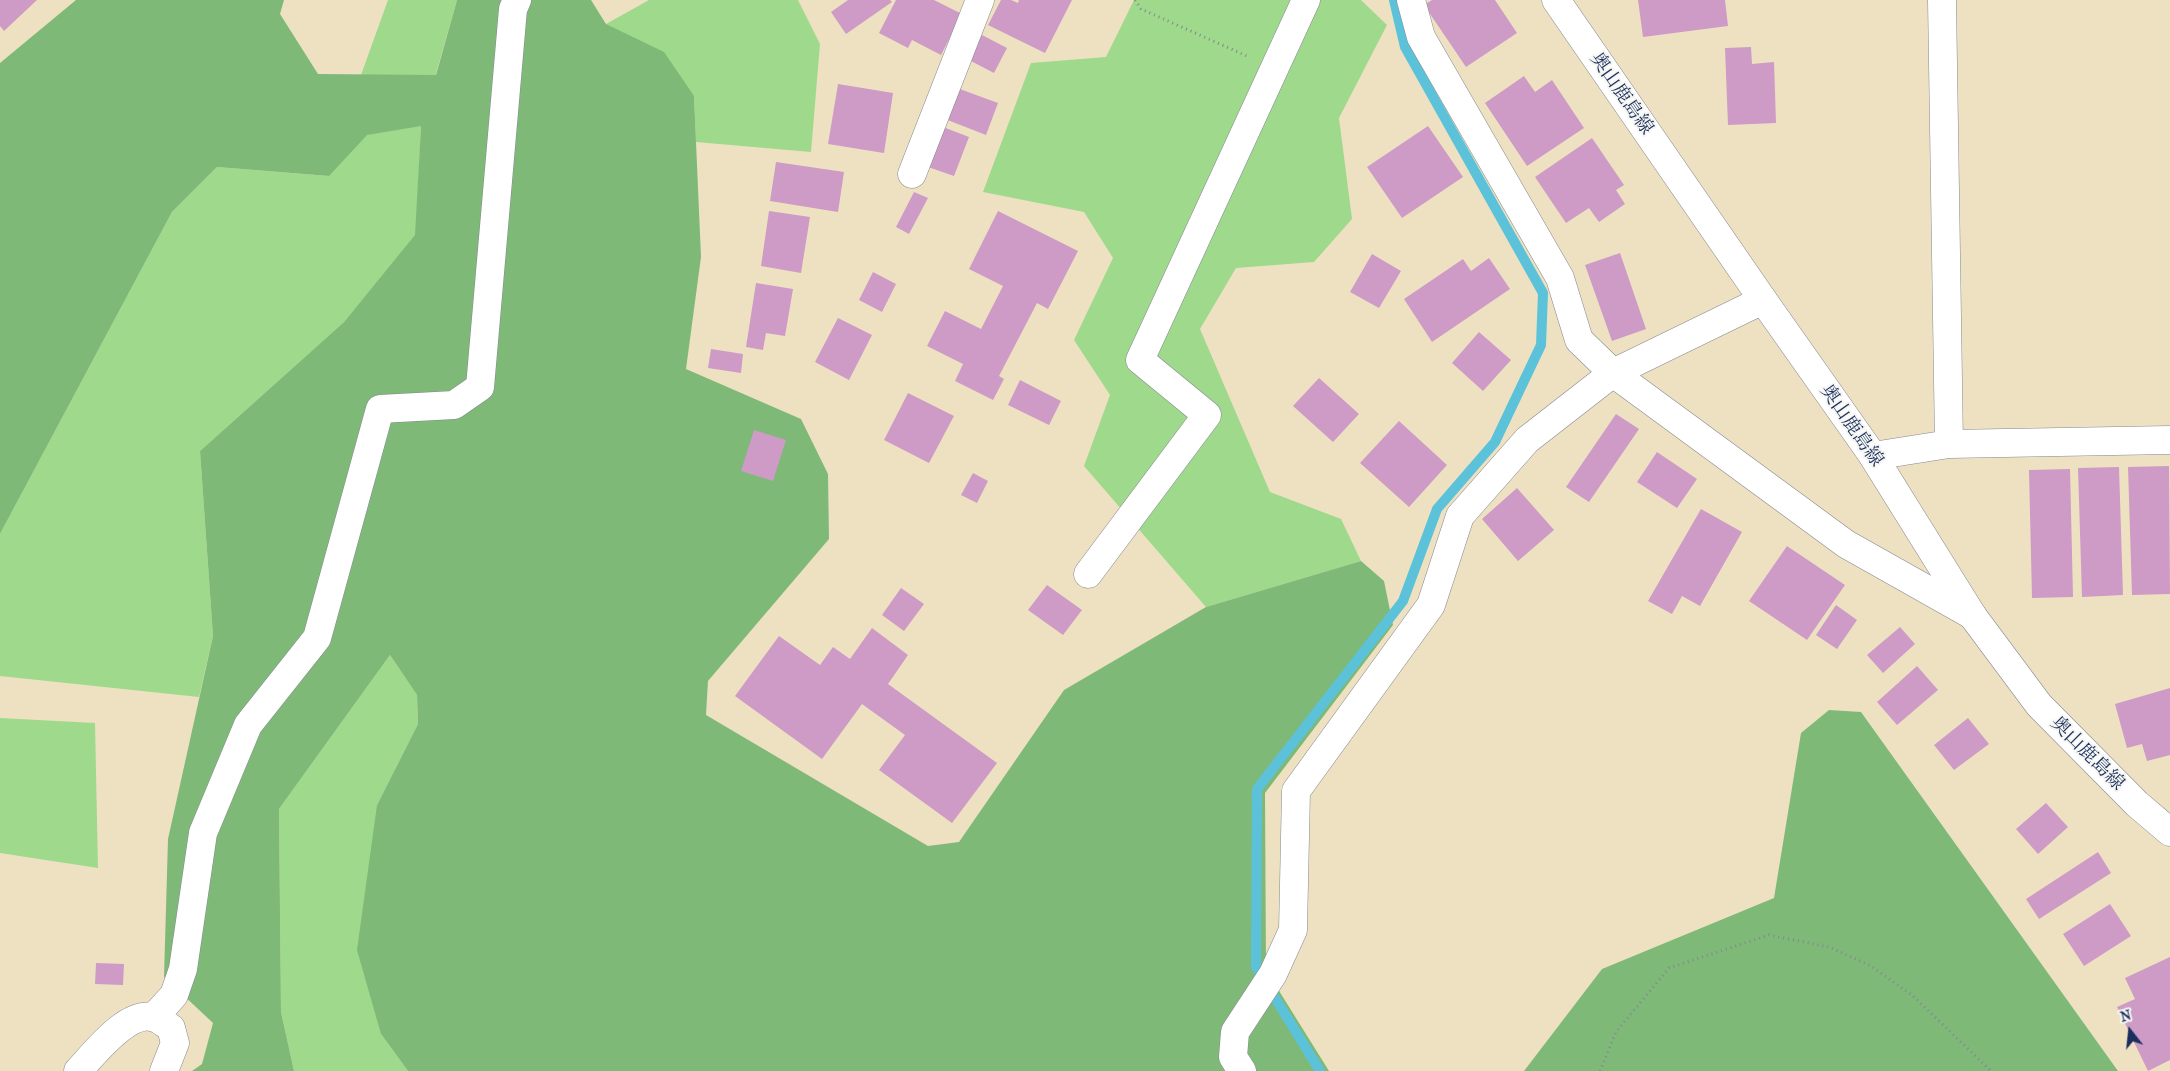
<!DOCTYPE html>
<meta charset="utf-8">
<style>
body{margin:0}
#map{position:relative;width:2170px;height:1071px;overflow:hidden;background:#eee1c2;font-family:"IM FELL French Canon",serif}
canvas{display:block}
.north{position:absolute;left:2105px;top:1006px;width:50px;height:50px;-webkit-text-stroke:4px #f6f6f2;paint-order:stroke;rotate:344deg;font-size:14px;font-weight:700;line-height:20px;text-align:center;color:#1b2f5e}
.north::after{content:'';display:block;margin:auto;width:18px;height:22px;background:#1b2f5e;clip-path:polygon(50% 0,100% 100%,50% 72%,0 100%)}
</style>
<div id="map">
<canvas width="2170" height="1071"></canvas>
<div class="north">N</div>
</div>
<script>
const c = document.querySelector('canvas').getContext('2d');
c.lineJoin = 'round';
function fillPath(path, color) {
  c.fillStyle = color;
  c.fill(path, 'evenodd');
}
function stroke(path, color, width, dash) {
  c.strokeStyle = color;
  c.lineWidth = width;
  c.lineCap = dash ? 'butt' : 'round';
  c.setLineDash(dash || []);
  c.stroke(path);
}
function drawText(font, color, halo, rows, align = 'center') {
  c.font = font + ' "IM FELL French Canon","Noto Serif JP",serif';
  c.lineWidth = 4;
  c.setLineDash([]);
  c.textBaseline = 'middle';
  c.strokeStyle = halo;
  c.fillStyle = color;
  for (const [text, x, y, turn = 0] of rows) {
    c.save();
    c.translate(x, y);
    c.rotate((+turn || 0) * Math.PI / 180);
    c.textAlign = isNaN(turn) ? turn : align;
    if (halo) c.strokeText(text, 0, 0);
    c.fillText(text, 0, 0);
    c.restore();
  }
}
fillPath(new Path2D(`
 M388,0H457L421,126L416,235L344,322L200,451L213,636L199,697L0,676V534L172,212L217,167L329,176L361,75Z
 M649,0H798L820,44L811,152L696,142L694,96L606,24Z
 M1134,0H1361L1387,25L1339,118L1352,219L1314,262L1236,268L1200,329L1270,492L1341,519L1361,561L1206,607L1084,466L1110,395L1074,340L1113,258L1084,212L983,192L1031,63L1106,57Z
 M390,655L417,695L418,724L377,805L381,1034L408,1071H294L281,1012L279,809Z
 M0,718L95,723L98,868L0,853Z`), '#9fd98c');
fillPath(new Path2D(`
 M76,0H284L280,14L318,74L436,75L457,0H591L606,24L664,52L694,96L701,257L686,369L801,419L828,474L829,539L708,681L706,715L928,846L959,842L1064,690L1206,607L1361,561L1384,581L1393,625L1265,793L1266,970L1329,1071H408L381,1034L357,950L377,805L418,724L417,695L390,655L279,809L281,1012L294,1071H192L202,1064L213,1023L164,977L168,839L213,636L200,451L344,322L415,235L421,126L367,135L329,176L217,167L172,212L0,534V63Z
 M1829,710L1861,712L2118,1071H1524L1602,969L1774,898L1801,733Z`), '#7fb978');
stroke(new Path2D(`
 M1320,1071L1256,967L1257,789L1403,601L1437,509L1495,442L1541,345L1543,293L1405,47L1394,0`), '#5cc2d9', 10);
fillPath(new Path2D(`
 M0,0H37L4,31L0,26Z
 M848,0H890L892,2L846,34L831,12Z
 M896,0H934L962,14L941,55L912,40L908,48L879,33Z
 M1001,0H1011L1018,3L1019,0H1072L1045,53L988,25Z
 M1432,0H1495L1517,33L1466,67L1424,5Z
 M1638,0H1725L1728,26L1643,37Z
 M982,35L1007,48L994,73L969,60Z
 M1751,47L1752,64L1774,62L1776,123L1728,125L1725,48Z
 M1524,76L1535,92L1552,80L1584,128L1527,166L1485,103Z
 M838,84L893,93L884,153L828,144Z
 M957,88L998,103L986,135L945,119Z
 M1428,126L1463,177L1402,218L1367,167Z
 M943,127L969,137L954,176L928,167Z
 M1592,138L1624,185L1616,190L1625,204L1599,222L1589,208L1566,223L1535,177Z
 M776,162L844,172L838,212L770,201Z
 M914,192L928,198L909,234L896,227Z
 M769,211L810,217L801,273L761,266Z
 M998,211L1078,251L1048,309L1037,303L999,376L1004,379L993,400L955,381L963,364L927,346L945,311L981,329L1003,286L969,269Z
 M1620,253L1646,329L1612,341L1585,265Z
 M1372,254L1401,271L1379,308L1350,292Z
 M1489,258L1510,289L1432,342L1404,299L1463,259L1471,271Z
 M873,272L896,284L882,312L859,300Z
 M756,283L793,289L785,336L766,333L763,350L746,347Z
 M838,318L872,335L849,380L815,362Z
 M1479,332L1511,360L1483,391L1452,363Z
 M711,349L743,354L741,373L708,368Z
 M1319,378L1359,414L1333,442L1293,406Z
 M1020,380L1061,401L1049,425L1008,405Z
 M908,393L954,416L929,463L884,440Z
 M1616,414L1639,429L1589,502L1566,487Z
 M1399,421L1447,465L1409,507L1360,463Z
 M754,430L786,440L773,481L741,471Z
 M1657,452L1697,479L1677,508L1637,482Z
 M2169,466L2170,594L2132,595L2128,467Z
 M2119,467L2123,595L2082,597L2078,468Z
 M2070,469L2073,597L2032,598L2029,470Z
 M973,473L988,481L977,503L961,495Z
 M1517,488L1554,530L1518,561L1482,519Z
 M1701,509L1742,532L1700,606L1682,596L1672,614L1648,601Z
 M1787,546L1845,585L1807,640L1749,601Z
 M1047,585L1082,610L1063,635L1028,610Z
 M901,588L924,604L904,631L882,615Z
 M1836,605L1857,620L1837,649L1816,635Z
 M1900,627L1915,644L1883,673L1867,655Z
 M872,628L908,655L888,684L997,763L952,823L879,770L905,735L862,704L822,759L735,696L779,636L820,665L833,647L850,659Z
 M1917,666L1938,690L1897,725L1877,702Z
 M2170,688V755L2147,761L2142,744L2127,748L2115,704Z
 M1968,718L1989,744L1954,770L1934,745Z
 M2046,803L2068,827L2038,854L2016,829Z
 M2098,852L2111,873L2039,919L2026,899Z
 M2110,904L2131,936L2084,966L2063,934Z
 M2170,957V1060L2148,1071L2117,1007L2135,999L2125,978Z
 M96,963L124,964L123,985L95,984Z`), '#cd9bc6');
const minor = new Path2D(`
 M1411,0L1421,37L1560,278L1579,340L1613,373L1846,544L1972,615
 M1942,0L1949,444
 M912,174L980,0
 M1873,456L1949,444L2170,440
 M1088,574L1207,415L1140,360L1306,0
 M154,1017L174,995L183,969L203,833L248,725L317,638L380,409L454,405L480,387L513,9L517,0
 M78,1071C94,1054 129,1008 155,1018C161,1020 166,1025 171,1028L175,1043L164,1071
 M1242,1071L1233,1057L1235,1032L1273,974L1293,930L1296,791L1431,605L1460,516L1527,440L1613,373L1763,300`);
const major = new Path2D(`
 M1556,0L1763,300L1873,456L1972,615L2039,705L2137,804L2170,832`);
stroke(minor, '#848890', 29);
stroke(major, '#848890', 29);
stroke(new Path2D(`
 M1135,0L1141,9L1247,56
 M1600,1071L1616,1032L1669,968L1769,935L1829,947L1871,966L1913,996L1991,1071`), '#848890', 3, [1, 4]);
stroke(minor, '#fff', 28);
stroke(major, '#fff', 28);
drawText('19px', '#1b2f5e', '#f6f6f2', [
 ["奥山鹿島線",1621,94,55],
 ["奥山鹿島線",1851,426,55],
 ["奥山鹿島線",2087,754,45]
]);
</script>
